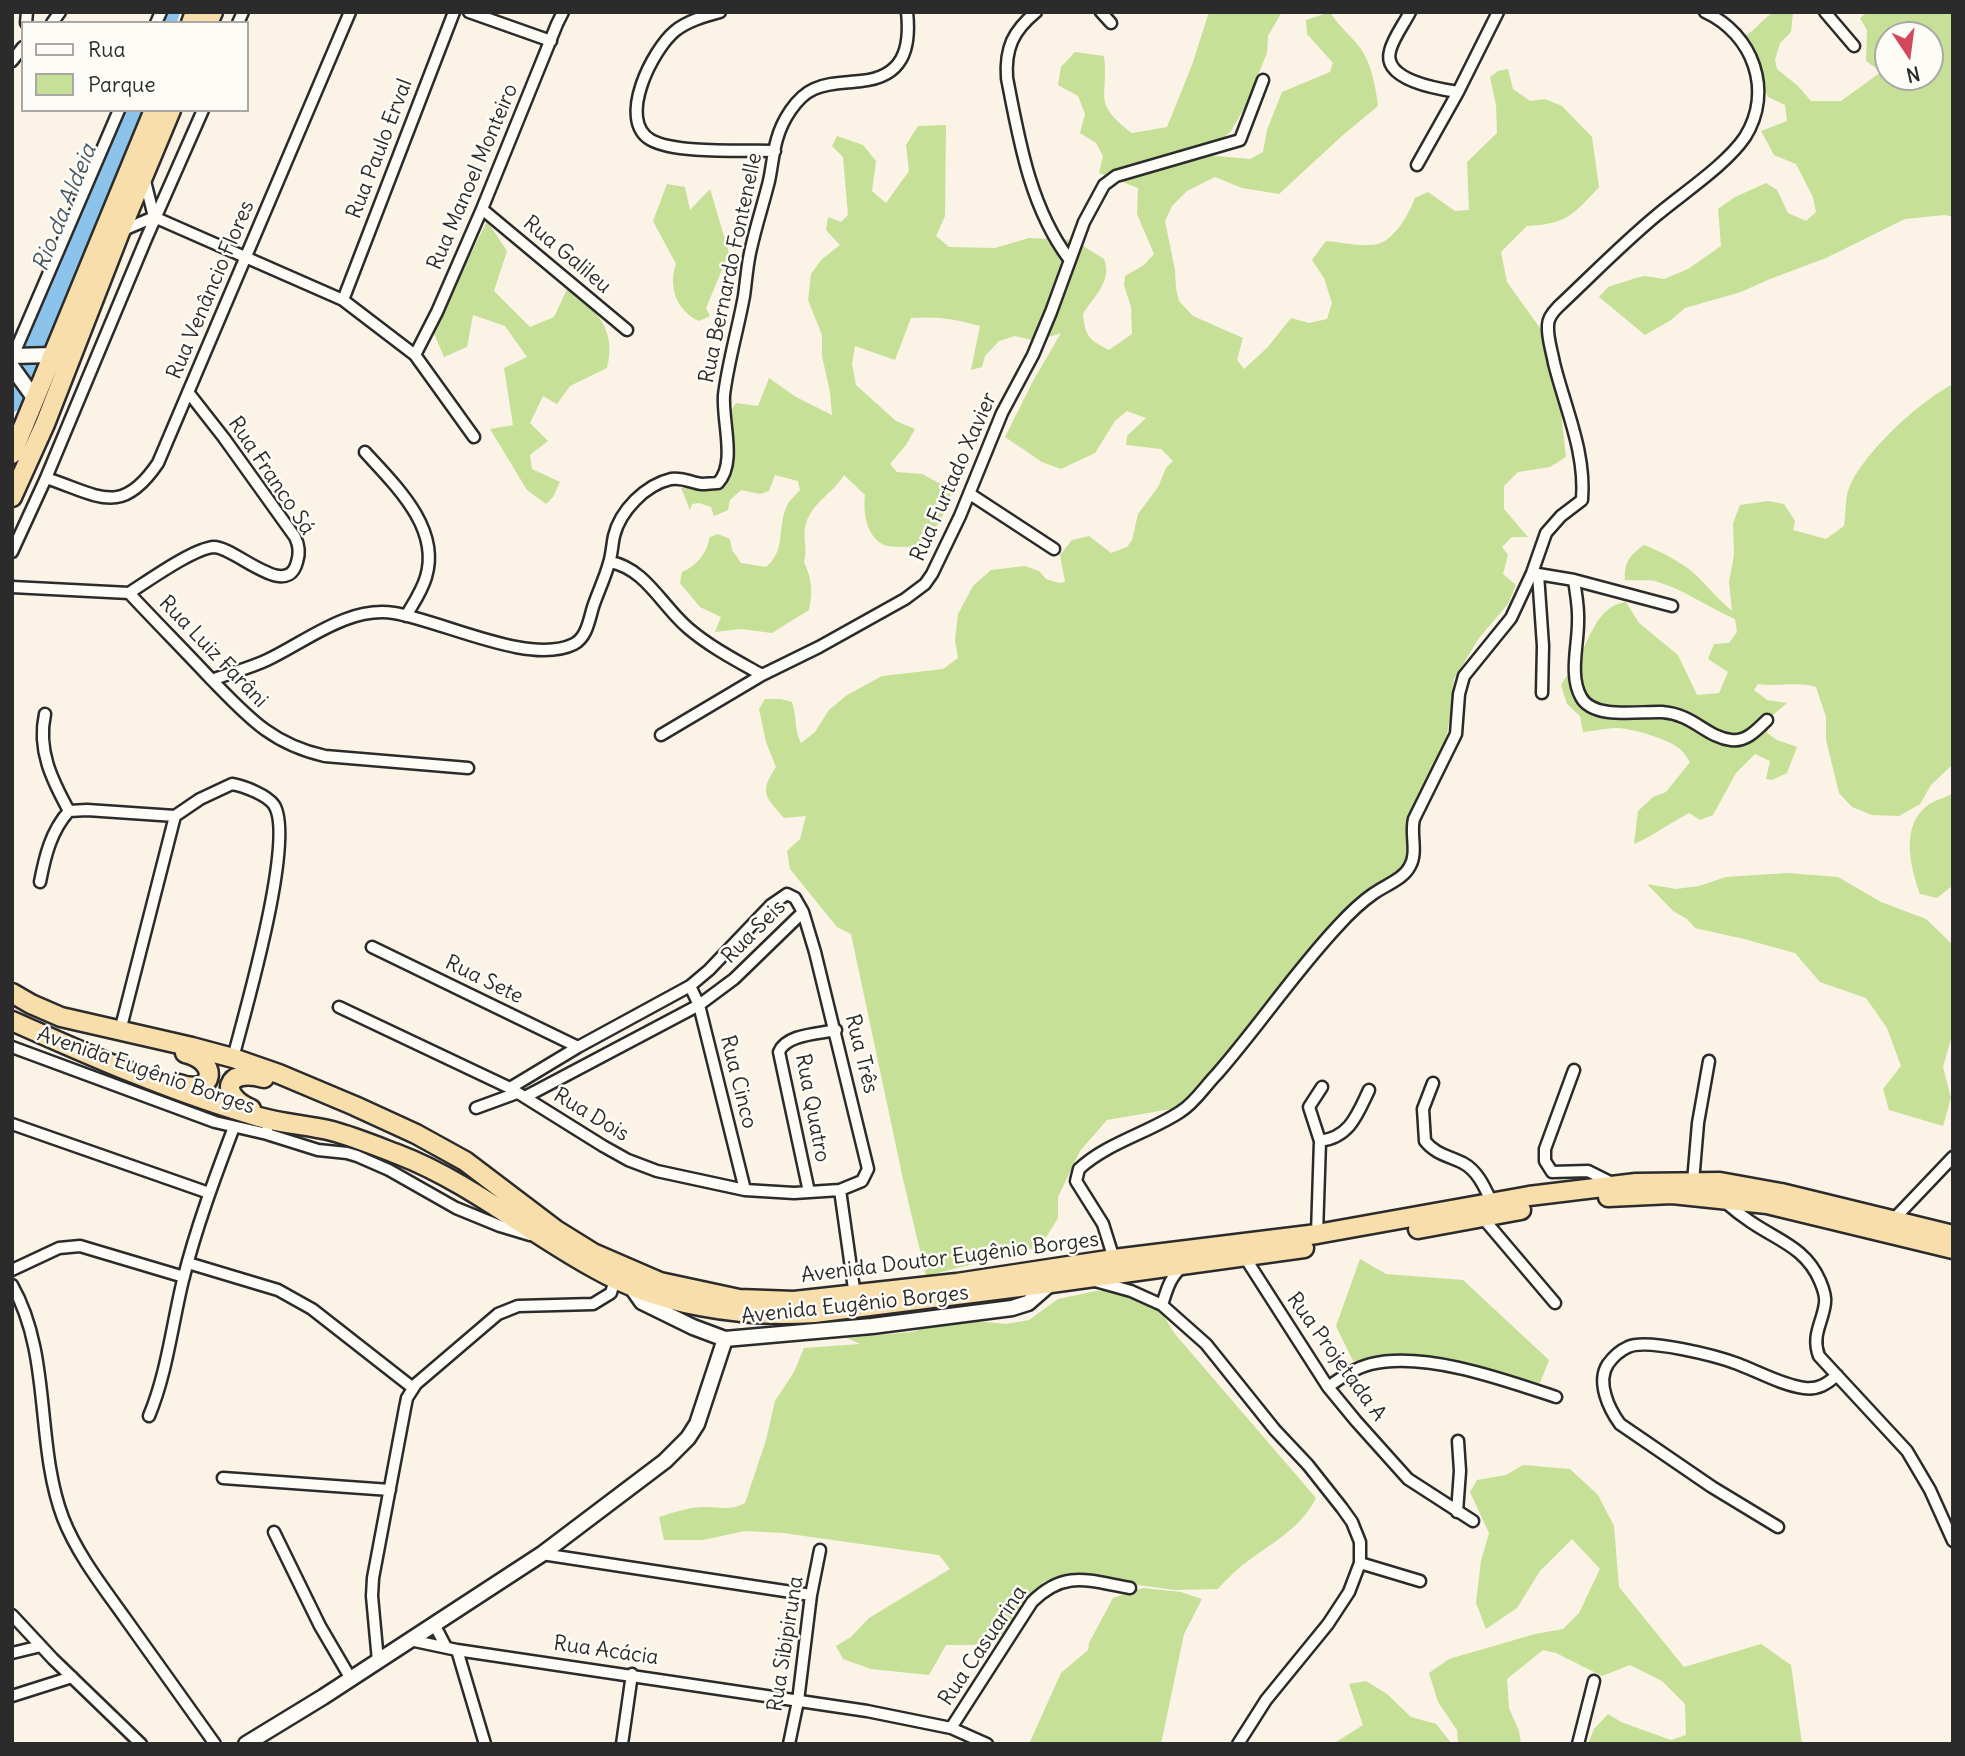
<!DOCTYPE html>
<meta charset="utf-8">
<style>
body{margin:0}
#map{position:relative;width:1965px;height:1756px;overflow:hidden;background:#faf3e6;font-family:Delius,sans-serif}
canvas{display:block}
.frame{position:absolute;inset:0;border:14px solid #2b2b2b;pointer-events:none}
.legend{position:absolute;left:21px;top:21px;width:228px;height:91px;box-sizing:border-box;background:#fdfcf7;border:2px solid #a9a8a5;margin:0;padding:9px 12px;list-style:none;font-size:21px;color:#2b2b2b}
.legend li{display:flex;align-items:center;gap:14px;height:35px}
.legend b{width:35px;border:2px solid #a9a8a5}
.north{position:absolute;left:1874px;top:21px;width:70px;height:70px;box-sizing:border-box;background:#fdfcf7;border:2px solid #a9a8a5;border-radius:50%;rotate:167deg;font-size:19px;font-weight:700;line-height:28px;text-align:center;color:#2b2b2b}
.north::after{content:'';display:block;margin:auto;width:24px;height:32px;background:#d1495b;clip-path:polygon(50% 0,100% 100%,50% 72%,0 100%)}
</style>
<div id="map">
<canvas width="1965" height="1756"></canvas>
<div class="frame"></div>
<ul class="legend">
<li><b style="height:9px;background:#fdfcf7"></b>Rua</li>
<li><b style="height:19px;background:#c6e097"></b>Parque</li>
</ul>
<div class="north">N</div>
</div>
<script>
const c = document.querySelector('canvas').getContext('2d');
c.lineJoin = 'round';
function fillPath(path, color) {
  c.fillStyle = color;
  c.fill(path, 'evenodd');
}
function stroke(path, color, width, dash) {
  c.strokeStyle = color;
  c.lineWidth = width;
  c.lineCap = dash ? 'butt' : 'round';
  c.setLineDash(dash || []);
  c.stroke(path);
}
function drawText(font, color, halo, rows, align = 'center') {
  c.font = font + ' Delius,sans-serif';
  c.lineWidth = 5;
  c.setLineDash([]);
  c.textBaseline = 'middle';
  c.strokeStyle = halo;
  c.fillStyle = color;
  for (const [text, x, y, turn = 0] of rows) {
    c.save();
    c.translate(x, y);
    c.rotate((+turn || 0) * Math.PI / 180);
    c.textAlign = isNaN(turn) ? turn : align;
    if (halo) c.strokeText(text, 0, 0);
    c.fillText(text, 0, 0);
    c.restore();
  }
}
fillPath(new Path2D(`
 M1209,12H1282L1268,36L1267,53L1245,107L1231,131L1206,155L1250,159L1263,152L1267,130L1282,92L1330,72L1333,63L1307,34L1306,20L1330,12C1339,27 1353,37 1363,52C1372,67 1376,89 1378,106L1343,135L1279,194L1242,188L1215,177L1187,191L1172,206L1165,221L1175,270L1176,289L1179,301L1193,316L1243,338L1237,360L1244,369L1267,348L1291,318L1309,323L1327,319L1332,303L1324,278L1312,260L1326,241C1340,242 1356,246 1371,245C1393,245 1408,215 1415,198L1428,192L1455,211L1469,210L1467,162L1497,133L1496,105L1490,77L1498,71L1508,69L1513,89L1530,101L1545,99L1562,106L1592,137L1599,187C1573,215 1567,224 1527,226L1501,252L1507,282L1540,328L1560,403L1566,457L1550,467L1518,472L1504,486V509L1528,537H1512L1502,547L1508,555L1503,574L1516,585L1508,604L1479,638L1454,679L1451,711L1443,756L1420,797L1407,837L1411,858L1396,877L1372,885L1312,949L1281,985L1236,1046L1188,1100L1177,1108L1107,1120L1080,1151L1058,1197V1218L1040,1247L926,1276L903,1179L851,934L837,927L790,869L787,851L800,839L806,816L784,818C765,796 759,793 776,767L766,742L759,709L765,699H781L792,702C797,717 794,730 801,743L815,732L829,710L847,695L882,676L943,669L958,658L955,640L958,614L973,586L991,570L1025,566L1039,571L1046,579L1059,583L1065,582L1060,555L1072,540L1089,536L1111,553L1127,547L1132,540L1138,514L1158,487L1166,468L1173,461L1161,449L1126,445L1127,436L1146,418L1127,411L1115,421L1095,453L1061,469L1042,462L1005,437L1033,381L1061,333L1036,341L1015,336L999,341L985,356L982,367L971,370L980,326C957,319 936,316 911,318L895,360L855,346L852,364L856,385L896,421L915,429L906,445L890,464L897,472L922,474L952,490C947,511 935,534 918,547C908,546 892,548 884,545C866,537 863,511 865,495L844,475C833,493 813,502 806,523C802,534 808,549 804,562C812,579 813,592 809,610L772,633L741,629L715,632L721,617L700,607L680,583L682,572C698,565 706,554 710,537L718,534L730,539L732,550L741,563L766,567C786,550 777,530 786,508C788,501 795,496 800,490L798,481L775,475L769,491L760,494L741,490L730,500L728,510L714,516L711,507L699,503L692,504L690,510L681,488H702L725,472C724,447 721,424 736,403L758,406L769,378L796,397L832,415L830,392L822,356V335L808,300L811,274L821,260L840,245L826,230L828,217L841,222L848,215L843,157L832,146L837,136L863,145L876,161L872,191L886,203L909,171L906,145L918,126L946,125L945,216L936,236L949,247L995,248L1029,238L1074,240L1104,259C1113,281 1093,297 1083,314C1085,336 1089,340 1109,350L1132,334L1131,307L1124,285L1125,276L1144,265L1154,254L1137,214L1138,188L1099,173L1103,156L1096,143L1080,133L1085,114L1078,96L1058,85L1061,67L1075,52L1104,56C1109,98 1091,102 1132,133L1167,127L1192,65Z
 M1774,12L1793,13L1791,32L1780,43L1775,60L1777,69L1798,86L1811,101H1841L1881,72L1866,61L1867,30L1860,18L1867,12H1953V217L1945,215L1905,219L1826,258L1770,279L1741,292L1685,308L1671,320L1645,335L1599,297L1608,287L1636,278L1645,276L1664,279L1688,269L1721,246L1718,209L1735,197L1766,183L1777,190L1788,213L1806,221L1816,212L1813,197L1796,164L1774,155L1761,131L1787,121L1785,105L1768,97L1745,36C1757,29 1762,19 1774,12ZM1888,35H1930V77H1888Z
 M667,184L685,187L690,210L710,189L729,253L706,308L710,316L699,321C676,311 668,285 676,264L653,221Z
 M487,221L507,251L494,291L530,327L554,317L568,287C596,310 617,329 607,368L570,386L557,404L543,396L530,423L548,441L530,455L532,469L560,482L553,497L546,504L527,490L490,429L513,425L504,368L527,357L505,326L473,315L467,347L444,357L433,331Z
 M1953,384V764L1931,785L1920,804L1899,816L1872,815L1852,807L1839,793L1826,740V717L1816,687C1800,681 1777,687 1758,684L1754,690L1767,700L1787,703L1773,715L1767,733L1777,740L1797,747L1787,773L1772,780L1766,779L1770,761L1755,754L1736,773L1713,815L1700,820L1689,813C1670,823 1653,836 1634,844L1638,811L1653,797L1666,792L1690,762C1687,758 1684,752 1680,749C1668,739 1632,728 1616,728C1607,728 1594,731 1583,732L1580,716L1567,704L1561,685C1567,675 1575,666 1580,656C1591,634 1599,606 1626,602L1639,623L1678,655L1697,695L1719,693L1728,672L1708,659L1714,644L1729,643L1737,632L1735,619C1709,608 1685,590 1658,582C1652,579 1634,581 1625,580C1624,562 1630,555 1644,545C1658,550 1687,565 1697,576C1709,588 1719,600 1732,611L1729,582L1734,555L1733,523L1740,505L1768,501L1784,504L1795,521L1793,530L1826,539L1844,526C1846,514 1845,498 1849,488C1863,453 1920,401 1953,384Z
 M1953,793L1952,886L1937,898L1920,894C1910,866 1900,826 1928,805C1935,800 1945,798 1953,793Z
 M1787,873L1838,877L1881,902L1926,919L1952,944L1953,1032L1943,1067L1951,1098L1943,1126L1889,1110L1883,1089L1901,1066L1887,1028L1866,998L1820,982L1795,953L1744,939L1695,928L1687,919L1673,911L1647,884L1676,889L1699,886L1726,877Z
 M1360,1259L1386,1274L1463,1280L1549,1360L1540,1383L1420,1355L1353,1361L1336,1326Z
 M1096,1291C1115,1291 1145,1297 1159,1311C1166,1317 1170,1327 1175,1334L1316,1498C1299,1532 1266,1545 1238,1569C1231,1575 1224,1582 1218,1589L1175,1590L1063,1575L1043,1582L996,1642L976,1645H946L929,1675L871,1669L843,1659L836,1646L851,1637L869,1618L950,1569L939,1555L783,1533L745,1531L703,1540H664L659,1517C674,1512 690,1507 706,1507C722,1507 730,1511 745,1503L766,1440L775,1401L794,1372L804,1348L860,1344L847,1338L912,1332L953,1319L1006,1324L1029,1320L1058,1299Z
 M1523,1465L1570,1469L1598,1495L1614,1526L1619,1587L1684,1667L1761,1644L1791,1665L1802,1744H1588L1594,1729L1608,1714L1621,1722L1671,1740L1686,1735L1685,1704L1662,1681L1630,1665L1602,1676L1556,1653L1543,1650L1507,1679L1509,1708L1519,1731L1521,1744H1458L1457,1730L1438,1702L1429,1673L1449,1659L1535,1634L1563,1629L1579,1613L1600,1569L1572,1539L1540,1571L1517,1608L1486,1629L1476,1603L1481,1561L1489,1533L1470,1492L1477,1480L1506,1475Z
 M1143,1588L1181,1592L1202,1599L1184,1634L1161,1744H1029L1061,1673L1088,1650L1089,1643L1113,1598Z
 M1366,1681L1387,1694L1411,1717L1436,1724L1452,1744H1333L1363,1725L1349,1684Z`), '#c6e097');
stroke(new Path2D(`
 M167,23L171,12
 M12,403L132,110`), '#8cc3ea', 18);
const street = new Path2D(`
 M469,12L551,41
 M720,12C705,16 687,21 675,31C653,49 616,120 651,140C676,154 744,150 775,151
 M1036,12C1013,31 1005,48 1007,78C1019,140 1030,207 1069,259
 M1101,12L1111,23
 M1410,12C1404,24 1393,38 1390,51C1382,80 1438,89 1458,92
 M1825,12L1854,46
 M26,23L27,12
 M52,23L60,12
 M156,23L161,12
 M238,23L243,12
 M12,61L23,47
 M1417,165L1458,92L1498,12
 M144,177L154,217
 M482,209L627,330
 M121,231L154,217L343,300L415,355L474,437
 M343,300L454,12
 M415,355L437,312L482,209L557,24L563,12
 M13,356L119,110
 M365,452C395,485 441,528 426,577C422,591 413,604 406,616
 M46,478C98,495 121,518 158,463L350,12
 M970,494L1054,549
 M12,552L46,478L146,239L203,110
 M610,562C645,568 662,606 688,628C710,647 737,661 762,675
 M1532,573L1574,580L1672,606
 M1538,574L1543,646L1542,693
 M1574,580C1576,594 1579,608 1578,623C1578,645 1569,676 1581,697C1593,720 1640,711 1662,712C1693,714 1706,737 1731,740C1746,742 1757,730 1767,720
 M12,587L129,593C156,622 184,650 211,679C247,716 271,744 325,756L468,768
 M129,593C148,581 194,548 214,547C235,547 287,601 297,562C300,553 299,545 295,537L224,438L188,392
 M212,680C230,673 250,668 267,660C307,641 348,606 394,613C443,621 530,666 574,644C587,637 589,620 593,607C598,592 605,578 609,563C612,554 612,545 614,536C620,511 645,485 671,479C683,477 692,483 702,484C707,484 713,483 718,483C737,463 722,422 724,395C728,362 738,329 744,296C746,282 747,267 750,253C755,229 763,205 769,181C772,167 773,153 777,139C782,121 796,97 814,89C829,82 846,83 861,81C903,77 911,49 907,12
 M45,714C37,750 52,780 69,811
 M661,735L762,675L819,647L905,599L925,584L932,574L960,516L1002,413L1033,355L1051,312L1084,222L1104,185L1116,176L1240,140L1263,80
 M40,882C45,856 51,831 69,811L87,810L175,816L200,799L232,784C244,786 267,795 274,805C296,839 244,1015 233,1058
 M372,947L578,1047
 M690,986L699,1005L745,1190
 M339,1007L510,1088L603,1146L628,1160L657,1171L745,1190L794,1193L840,1190L862,1181L868,1169L815,952L803,912L795,898L787,894L771,905L709,970L690,986L578,1047L510,1088
 M120,1031L175,816
 M12,1047L215,1122L267,1134V1130
 M1574,1070L1545,1149V1161L1552,1172L1588,1171L1614,1184
 M1433,1083L1423,1109L1425,1141C1435,1154 1449,1156 1463,1163C1478,1171 1485,1188 1492,1203
 M525,1097L699,1005L734,979L803,912
 M476,1108L517,1093
 M12,1124L209,1193
 M267,1134L318,1150L347,1153L357,1156L389,1170L456,1208L500,1226L530,1235
 M1320,1141C1350,1137 1357,1115 1369,1090
 M1693,1182L1698,1123L1709,1061
 M840,1190L855,1296
 M809,1192L779,1052C786,1034 819,1034 836,1030
 M1725,1202C1733,1209 1742,1216 1751,1222C1779,1241 1806,1248 1820,1281C1823,1288 1826,1296 1825,1303C1823,1322 1811,1335 1819,1356L1907,1451L1930,1490L1953,1541
 M1482,1217L1555,1303
 M1893,1220L1953,1157
 M1317,1234L1320,1141L1309,1107L1322,1087
 M1244,1256L1328,1387L1356,1421L1408,1479L1473,1521
 M1114,1259L1103,1224L1076,1181L1079,1169C1107,1143 1148,1133 1180,1112C1195,1103 1205,1086 1217,1074C1259,1026 1294,973 1338,926C1348,915 1360,903 1373,894C1385,885 1403,880 1410,866C1418,852 1410,834 1414,819L1456,734L1459,694L1464,676L1511,618L1532,573L1546,533L1561,516L1582,500C1586,452 1565,408 1554,363C1552,351 1547,338 1548,325C1548,318 1553,312 1558,307C1591,276 1622,244 1657,215C1683,193 1726,165 1745,137C1774,91 1753,34 1705,12
 M188,1263L278,1290L312,1309L413,1388
 M12,1270L59,1248L80,1246L184,1277
 M1095,1281L1131,1291L1162,1305L1206,1344L1275,1430L1308,1465L1342,1508L1352,1522L1360,1542V1563L1349,1592L1328,1624L1266,1700L1238,1744
 M12,1285C52,1355 35,1444 63,1518C77,1554 103,1587 125,1618C155,1660 185,1702 215,1744
 M1162,1305C1167,1289 1170,1277 1183,1266
 M1328,1387C1342,1377 1355,1368 1371,1364C1425,1351 1505,1380 1556,1397
 M149,1416C167,1373 172,1325 183,1280C196,1228 215,1177 234,1127
 M223,1478L390,1490
 M1457,1512L1460,1471L1458,1441
 M1778,1527L1712,1487L1620,1424C1609,1409 1596,1382 1608,1364C1613,1357 1619,1351 1628,1347C1647,1338 1717,1356 1738,1364C1759,1372 1782,1385 1804,1388C1818,1390 1827,1384 1837,1375
 M274,1532L320,1626L351,1679
 M542,1554L811,1595
 M1360,1563L1420,1581
 M12,1615L53,1659L141,1744
 M434,1624L446,1647
 M410,1640L457,1650L867,1711L951,1728L987,1744
 M457,1650L485,1744
 M12,1653L41,1646
 M378,1661L372,1596L373,1578L405,1408L407,1398L416,1384L498,1314L518,1306L593,1304L611,1293L615,1279
 M12,1696L72,1677
 M951,1728L1032,1602C1065,1569 1089,1581 1130,1588
 M622,1744L632,1674
 M789,1744L798,1701L811,1595L820,1550
 M1578,1744L1594,1681`);
const secondary = new Path2D(`
 M12,356L53,355
 M12,367L35,399
 M630,1285L642,1302L693,1327L725,1339L872,1326L1012,1308L1028,1303L1051,1283
 M246,1744L323,1697L542,1554L665,1461L688,1438L697,1424L725,1339`);
const highway = new Path2D(`
 M191,23L195,12
 M208,23L213,12
 M12,454L154,110
 M12,497L45,424L120,232L171,110
 M12,993L31,1004L61,1017L192,1047L233,1058L279,1074L355,1106L416,1134L465,1161L556,1230L593,1253L660,1282L739,1299L794,1301L957,1283L1114,1259L1317,1234L1529,1196L1636,1183L1720,1182L1781,1193L1953,1235
 M12,1021C93,1057 175,1093 259,1117C283,1124 308,1125 332,1131C354,1137 376,1146 397,1154C468,1181 528,1232 594,1268C659,1305 740,1318 814,1313L1051,1283L1304,1248
 M179,1084C215,1097 220,1061 185,1053
 M251,1109C218,1095 225,1067 264,1078
 M1608,1197L1672,1194L1767,1204L1953,1249
 M1418,1229L1521,1210`);
stroke(street, '#2b2b2b', 15);
stroke(secondary, '#2b2b2b', 19);
stroke(highway, '#2b2b2b', 23);
stroke(street, '#fdfcf7', 10);
stroke(secondary, '#fdfcf7', 14);
stroke(highway, '#f8deab', 18);
drawText('21px', '#2b2b2b', '#fdfcf7', [
 ["Rua Paulo Erval",380,149,-69],
 ["Rua Manoel Monteiro",473,177,-67],
 ["Rua Galileu",567,255,40],
 ["Rua Bernardo Fontenelle",731,268,-78],
 ["Rua Venâncio Flores",211,290,-67],
 ["Rua Franco Sá",271,476,56],
 ["Rua Furtado Xavier",954,477,-66],
 ["Rua Luiz Farâni",213,652,46],
 ["Rua Seis",754,932,-45],
 ["Rua Sete",484,980,26],
 ["Rua Três",861,1054,76],
 ["Avenida Eugênio Borges",146,1071,19],
 ["Rua Cinco",738,1082,76],
 ["Rua Quatro",812,1108,79],
 ["Rua Dois",591,1115,31],
 ["Avenida Doutor Eugênio Borges",950,1258,-7],
 ["Avenida Eugênio Borges",855,1305,-6],
 ["Rua Projetada A",1336,1357,54],
 ["Rua Sibipiruna",786,1644,-81],
 ["Rua Casuarina",983,1646,-56],
 ["Rua Acácia",606,1651,8]
]);
drawText('italic 23px', '#485964', '#fdfcf7', [
 ["Rio da Aldeia",65,208,-68]
]);
</script>
